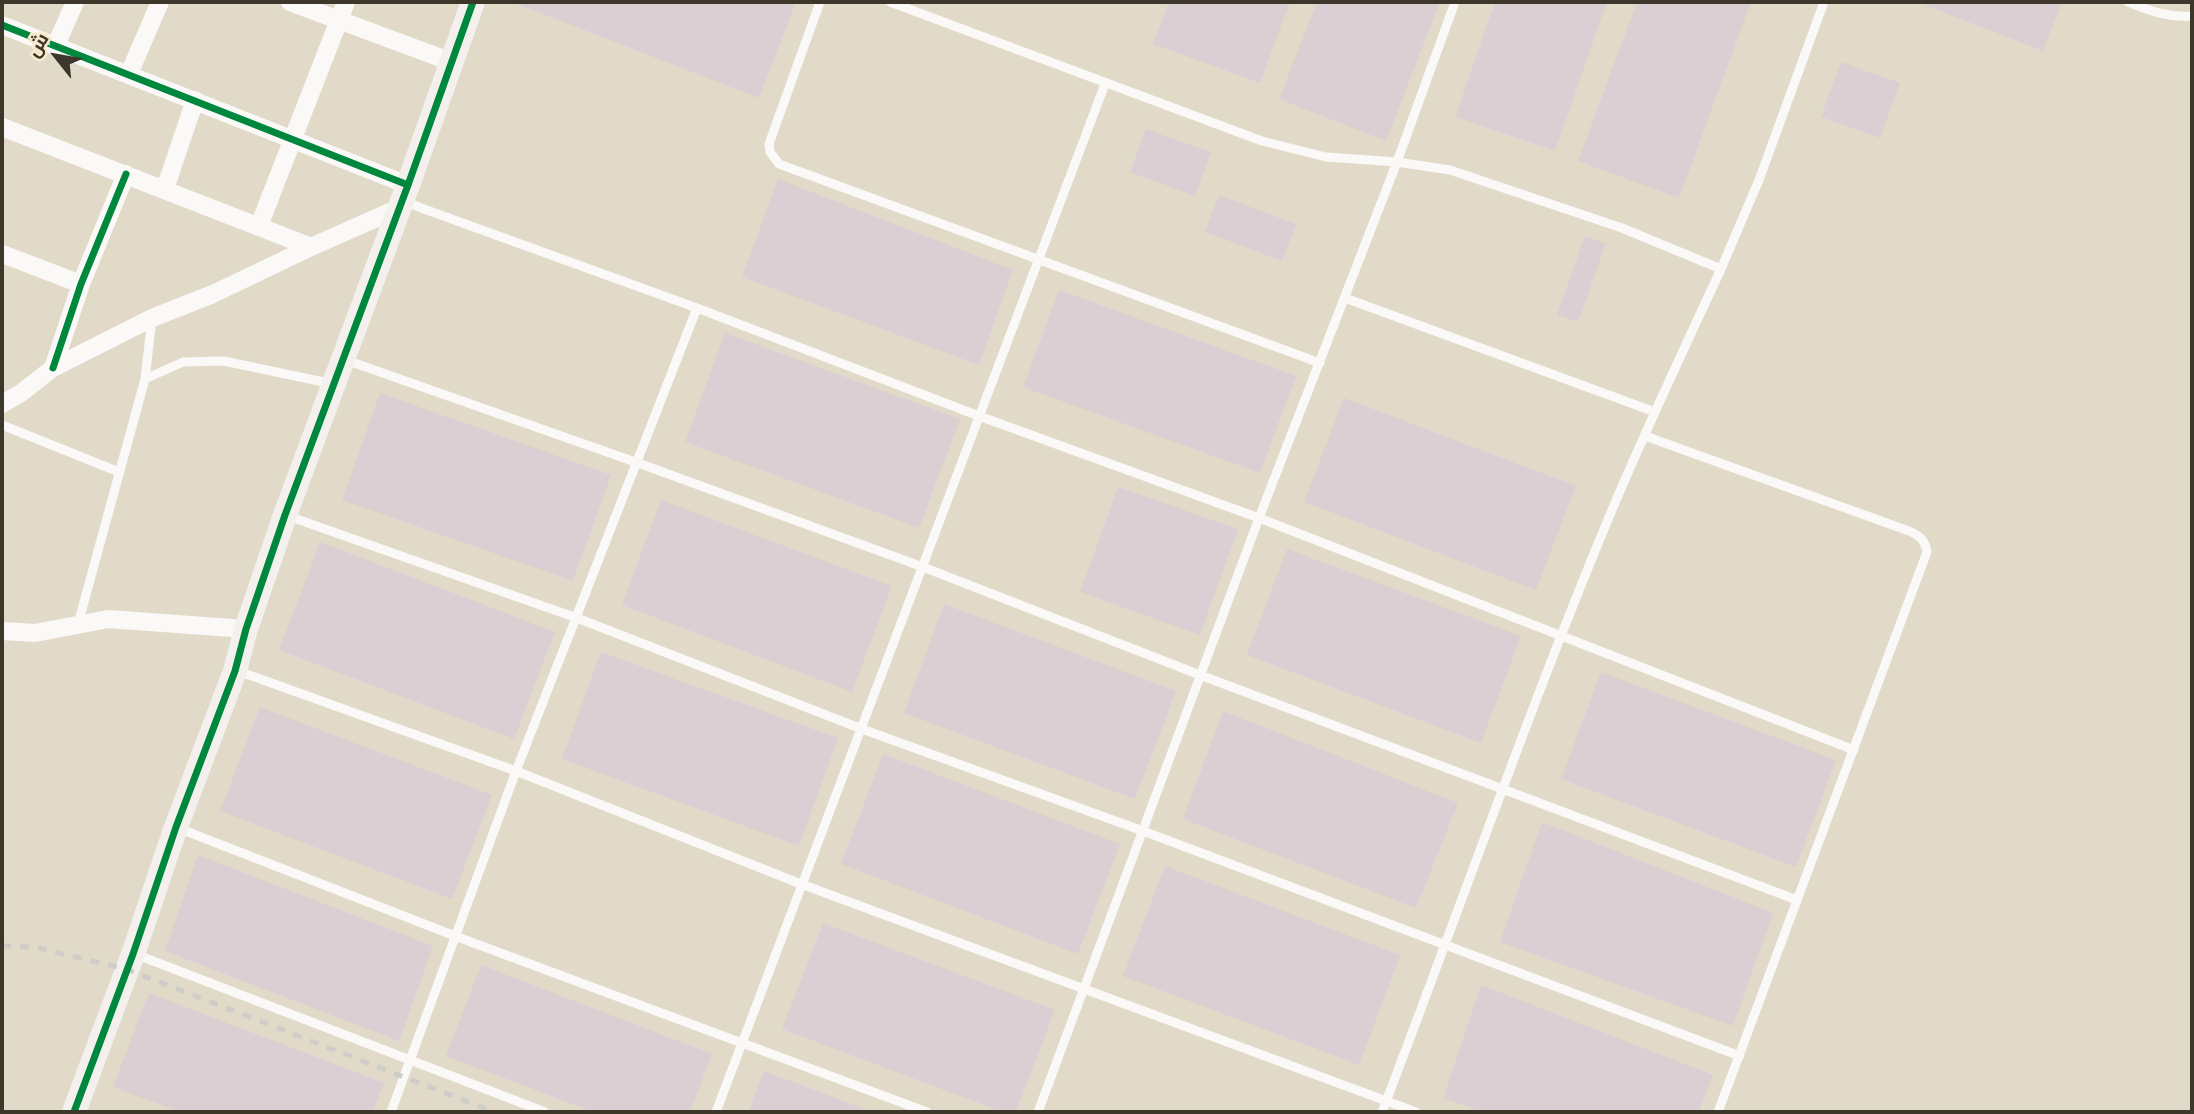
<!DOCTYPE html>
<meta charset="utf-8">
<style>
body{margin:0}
#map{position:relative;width:2194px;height:1114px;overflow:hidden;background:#e1dac9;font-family:Poppins,Cairo,sans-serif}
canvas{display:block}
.frame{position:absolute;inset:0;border:4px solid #3d372b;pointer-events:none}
.north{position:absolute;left:21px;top:21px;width:70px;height:70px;-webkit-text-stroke:5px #f9eacc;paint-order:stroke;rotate:301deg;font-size:19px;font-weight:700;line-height:28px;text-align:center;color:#3d372b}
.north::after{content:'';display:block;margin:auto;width:24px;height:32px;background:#3d372b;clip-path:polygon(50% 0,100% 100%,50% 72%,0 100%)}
</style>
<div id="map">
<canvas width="2194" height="1114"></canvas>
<div class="frame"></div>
<div class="north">ش</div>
</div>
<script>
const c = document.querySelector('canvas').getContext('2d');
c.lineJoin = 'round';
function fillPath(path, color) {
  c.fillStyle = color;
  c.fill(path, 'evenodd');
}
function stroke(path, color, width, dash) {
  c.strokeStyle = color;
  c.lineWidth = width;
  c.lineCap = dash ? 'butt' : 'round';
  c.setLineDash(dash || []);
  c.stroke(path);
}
fillPath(new Path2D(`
 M512,2H796L759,98Z
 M1169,2H1290L1260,83L1153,44Z
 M1317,2H1440L1386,141L1279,99Z
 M1495,2H1607L1555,151L1455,117Z
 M1637,2H1751L1679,198L1578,161Z
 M1917,2H2062L2043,51Z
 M1841,62L1900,83L1880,138L1821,117Z
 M1146,129L1211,152L1195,196L1130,172Z
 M778,179L1013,270L979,365L742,277Z
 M1219,195L1296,224L1282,261L1205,232Z
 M1585,236L1606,244L1578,322L1557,315Z
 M1059,290L1296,376L1260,473L1023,387Z
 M725,333L960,419L919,528L685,442Z
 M380,393L611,475L573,581L342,500Z
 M1344,398L1576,486L1536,590L1304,502Z
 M1118,487L1238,529L1200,635L1080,592Z
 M661,500L892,586L852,692L622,605Z
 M320,542L555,632L514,739L279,650Z
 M1287,549L1521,636L1481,743L1247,655Z
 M944,604L1176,691L1135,799L904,713Z
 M601,652L838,738L799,846L562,759Z
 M1601,672L1836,760L1796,867L1561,779Z
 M260,707L492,795L452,899L220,811Z
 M1223,711L1458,803L1416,908L1183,819Z
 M883,754L1120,844L1078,954L841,864Z
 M1542,822L1773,913L1733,1026L1500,942Z
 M198,855L433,946L399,1041L165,951Z
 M1165,866L1400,955L1359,1065L1123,976Z
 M823,923L1055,1010L1016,1112H1003L782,1029Z
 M481,965L712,1054L690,1112H593L446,1056Z
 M1481,985L1713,1075L1699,1112H1484L1443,1098Z
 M149,993L384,1083L373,1112H180L113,1087Z
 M764,1071L870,1111V1112H748Z`), '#dbcfd3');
stroke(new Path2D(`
 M820,2L769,144L770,152L779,164L1320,363
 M890,2L1262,141L1326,157L1397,162L1450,170L1622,228L1721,269L1759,180L1824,2
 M2128,2C2150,11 2169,18 2192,16
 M402,201L697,308L979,416L1259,518L1854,750
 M1345,298L1655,412
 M346,360L638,463L923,567L1200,675L1797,900
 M145,379L183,362L224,361L333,384
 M2,425L119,472
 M1645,436L1909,531C1920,536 1925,540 1927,552L1718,1112
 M288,516L577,618L862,729L1143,831L1740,1056
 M78,624L145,379L152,318
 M238,671L516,771L801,884L1416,1112
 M178,828L455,936L927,1112
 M135,954L545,1112
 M391,1112L516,771L697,308
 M716,1112L1105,84
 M1038,1112L1259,518L1397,162L1455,2
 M1382,1112C1459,912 1529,708 1612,510C1646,429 1684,349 1721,269`), '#faf9f7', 9);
stroke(new Path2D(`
 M290,2L452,62
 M2,25L408,185
 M56,45L75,2
 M129,74L160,2
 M2,127L311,247
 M165,189L195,100
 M259,226L346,2
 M2,254L81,284
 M53,368L81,284L126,174
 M2,404L21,393L53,368L152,318L213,294L311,247L399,208
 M2,631L35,633L108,619L246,629`), '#faf9f7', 18);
stroke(new Path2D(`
 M74,1112L133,954L176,827L235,671L246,629L285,515L408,185L473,2`), '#f4f0ee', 24);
stroke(new Path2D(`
 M2,946L34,947L126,969L494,1112`), '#cfcdc8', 5, [9, 9]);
stroke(new Path2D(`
 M2,25L408,185
 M53,368L81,284L126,174
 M74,1112L133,954L176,827L235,671L246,629L285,515L408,185L473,2`), '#00873e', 7);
</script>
